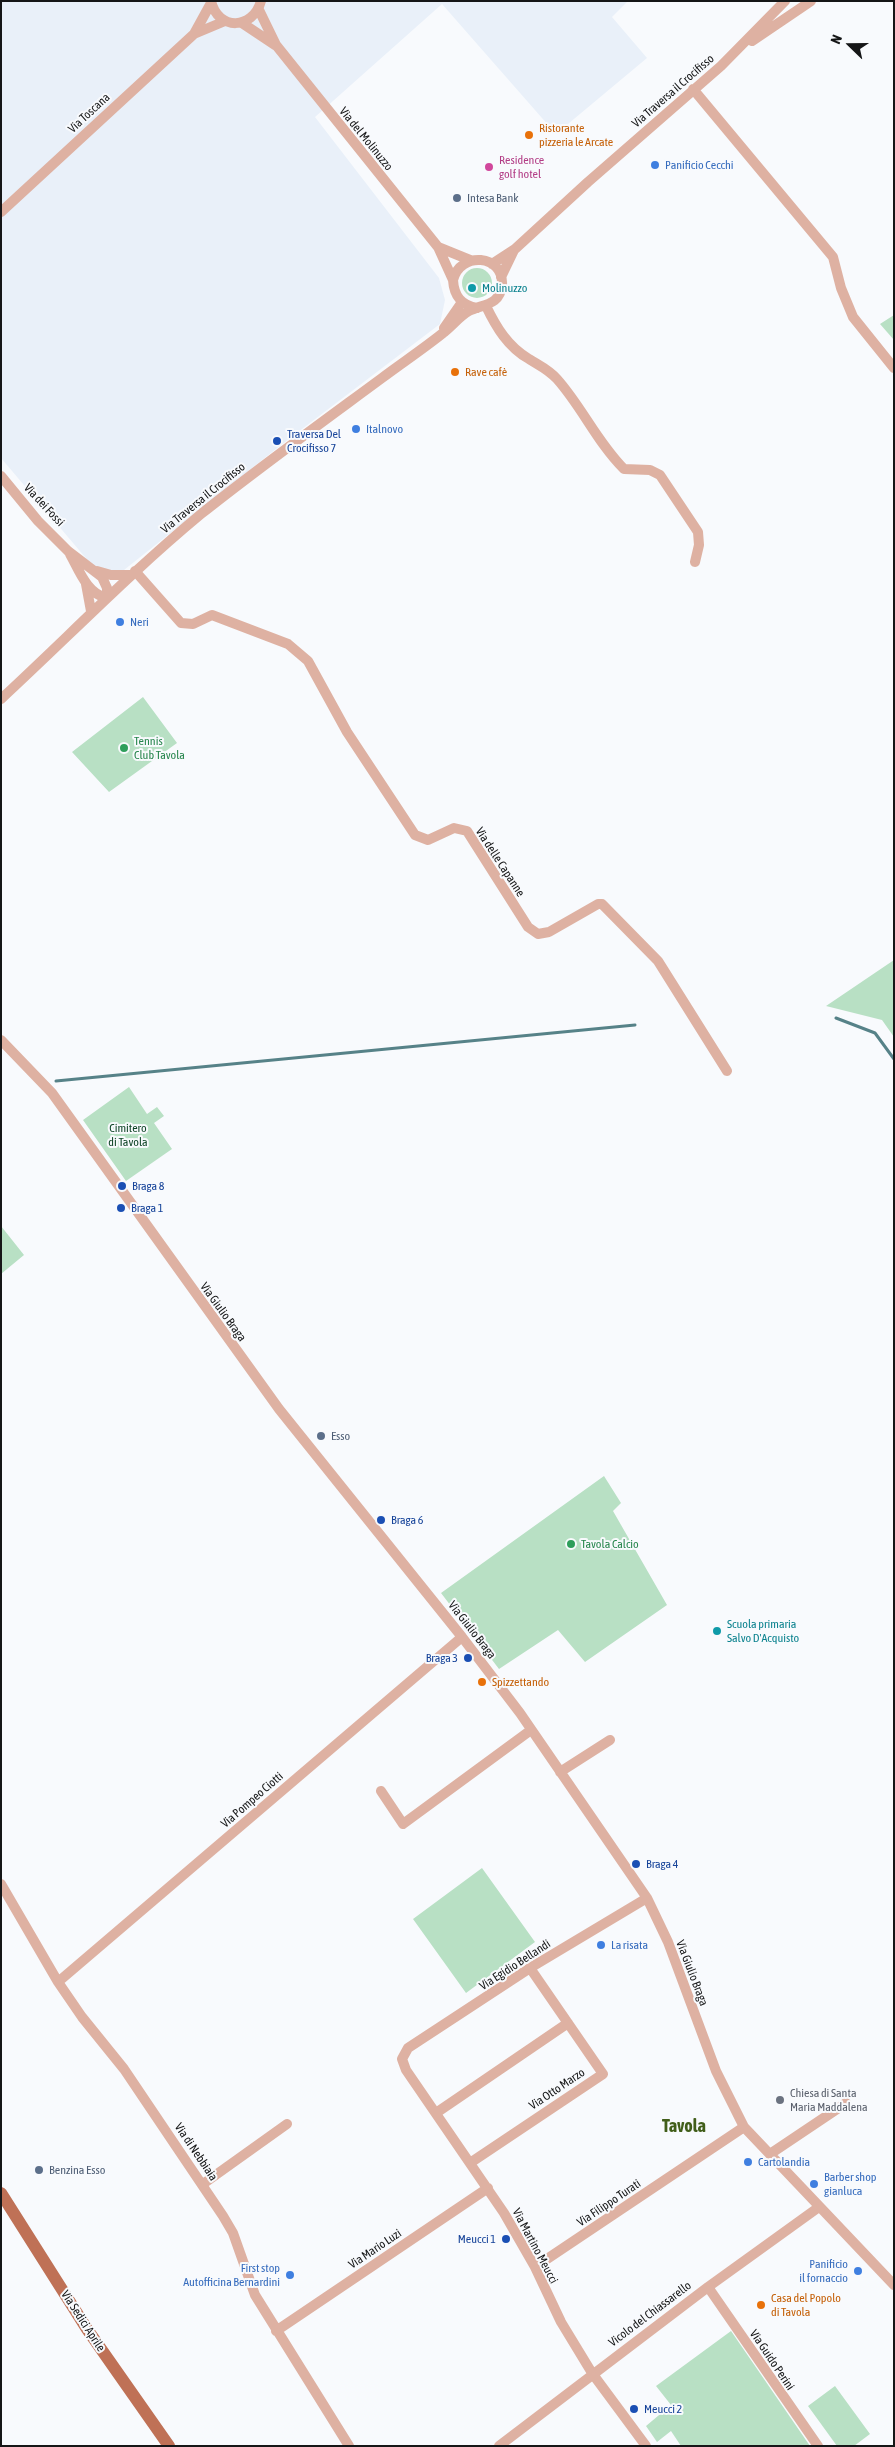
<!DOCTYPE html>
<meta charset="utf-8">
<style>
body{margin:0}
#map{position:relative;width:895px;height:2447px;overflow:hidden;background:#f8fafd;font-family:"Asap Condensed",sans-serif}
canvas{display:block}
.frame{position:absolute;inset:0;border:2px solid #151617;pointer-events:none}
.north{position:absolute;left:825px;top:20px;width:50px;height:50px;-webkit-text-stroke:4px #f8fafd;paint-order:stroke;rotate:292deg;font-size:14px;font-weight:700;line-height:20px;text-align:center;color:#151617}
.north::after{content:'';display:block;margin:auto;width:18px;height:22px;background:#151617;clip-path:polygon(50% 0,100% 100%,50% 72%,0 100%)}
</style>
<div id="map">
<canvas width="895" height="2447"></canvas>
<div class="frame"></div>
<div class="north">N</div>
</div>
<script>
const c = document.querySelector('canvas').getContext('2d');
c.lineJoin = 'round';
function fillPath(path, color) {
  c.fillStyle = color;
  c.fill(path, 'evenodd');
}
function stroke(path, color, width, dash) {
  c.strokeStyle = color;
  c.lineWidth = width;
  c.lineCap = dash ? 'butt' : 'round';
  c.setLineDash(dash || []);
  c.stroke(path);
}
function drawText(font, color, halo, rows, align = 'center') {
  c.font = font + ' "Asap Condensed",sans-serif';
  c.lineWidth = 4;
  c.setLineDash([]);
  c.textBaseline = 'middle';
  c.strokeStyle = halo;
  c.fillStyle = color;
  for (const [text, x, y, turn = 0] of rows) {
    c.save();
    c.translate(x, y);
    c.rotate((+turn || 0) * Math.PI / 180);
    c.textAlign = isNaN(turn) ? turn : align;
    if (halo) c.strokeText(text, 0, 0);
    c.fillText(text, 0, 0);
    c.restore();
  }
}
fillPath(new Path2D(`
 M1,1H628L612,17L647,58L556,134L442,4L315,117L439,278L445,300L440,324L281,445L124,570L115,571L99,569L90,563L1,458Z`), '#e9f0f9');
fillPath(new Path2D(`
 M462 283a15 15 0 1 1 30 0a15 15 0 1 1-30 0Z
 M894,315V340L880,324Z
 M143,697L177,743L109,792L72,752Z
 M894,960V1037L882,1020L826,1006Z
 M129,1087L147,1114L157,1107L164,1116L154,1123L172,1149L126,1181L83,1120Z
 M1,1226L24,1255L1,1274Z
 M604,1476L621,1503L613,1511L667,1605L585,1662L558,1630L499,1669L441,1593Z
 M482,1868L535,1942L466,1993L413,1919Z
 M731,2331L810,2446H681L671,2431L657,2442L646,2426L671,2405L656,2386Z
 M835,2386L870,2434L854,2446H837L808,2406Z`), '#b8e0c4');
stroke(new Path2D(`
 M836,1018L875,1033L894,1059
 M56,1081L635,1025`), '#568288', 3);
stroke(new Path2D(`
 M211,1C218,31 253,30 261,1
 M259,10L276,45L438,247L453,280
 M242,23L275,45
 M194,34L225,21
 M752,41L811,1
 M693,89L833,257L841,288L853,317L894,368
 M1,212L194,34L211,3
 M438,247L470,260
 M492,264L515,249L588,182L721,66L785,1
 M501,277L514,250
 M486,306C496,327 508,347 529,359C540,366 548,369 557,379C582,407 597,442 624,469L650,470L660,475L698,532L699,545L695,562
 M444,328L462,302
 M1,476L38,521L68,551L102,577L107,588V598
 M70,554C79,570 87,594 107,598
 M97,571L111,575H130
 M135,571L181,623L193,624L212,615L288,644L308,661L347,732L415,835L428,840L454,828L467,831L528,927L538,934L549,932L598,904H602L658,961L727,1071
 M86,584L91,611
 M1,699C68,637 131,572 201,514C260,467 321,423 382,378C402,363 423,349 443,333C451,327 460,316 469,311C482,304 500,306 502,285C504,254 460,251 453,280C454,296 461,305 477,308
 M1,1040L52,1093L279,1409L462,1637L520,1713L647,1898L668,1942L716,2071L744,2127L894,2285
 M560,1772L610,1740
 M381,1791L403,1824L531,1730
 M1,1884L58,1982L82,2017L124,2069L223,2216L233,2233L255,2295L349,2446
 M58,1982L462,1637
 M436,2113L568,2023
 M770,2154L846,2103
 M470,2163L603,2074L530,1968
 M203,2184L287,2124
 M535,2267L744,2127
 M708,2287L818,2446
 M276,2331L488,2188
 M499,2446L708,2287L819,2207
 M646,2446L592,2373L561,2322L535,2267L504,2213L406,2070L402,2059L408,2048L530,1968L647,1898`), '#deb1a2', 10);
stroke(new Path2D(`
 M1,2193L87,2329L169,2446`), '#bf7156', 12);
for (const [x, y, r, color] of [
 [529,135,5,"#e8710a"],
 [655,165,5,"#3f7fe0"],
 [489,167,5,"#d1479c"],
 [457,198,5,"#5c6f8a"],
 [472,288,5,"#0f9aa8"],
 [455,372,5,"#e8710a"],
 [356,429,5,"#3f7fe0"],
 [277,441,5,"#1a4fb4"],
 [120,622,5,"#3f7fe0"],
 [124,748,5,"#2e9e5b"],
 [122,1186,5,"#1a4fb4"],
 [121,1208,5,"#1a4fb4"],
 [321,1436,5,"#5c6f8a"],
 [381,1520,5,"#1a4fb4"],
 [571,1544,5,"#2e9e5b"],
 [717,1631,5,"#0f9aa8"],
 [468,1658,5,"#1a4fb4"],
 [482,1682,5,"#e8710a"],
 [636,1864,5,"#1a4fb4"],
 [601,1945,5,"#3f7fe0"],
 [780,2100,5,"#6b7280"],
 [748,2162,5,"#3f7fe0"],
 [39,2170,5,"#5c6f8a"],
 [814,2184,5,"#3f7fe0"],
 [506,2239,5,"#1a4fb4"],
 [858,2271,5,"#3f7fe0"],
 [290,2275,5,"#3f7fe0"],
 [761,2305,5,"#e8710a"],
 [634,2409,5,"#1a4fb4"]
]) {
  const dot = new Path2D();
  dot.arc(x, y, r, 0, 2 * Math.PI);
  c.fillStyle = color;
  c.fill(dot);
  stroke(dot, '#f8fafd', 2);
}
drawText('12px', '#151617', '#f8fafd', [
 ["Via Traversa il Crocifisso",673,91,-41],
 ["Via Toscana",89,113,-43],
 ["Via del Molinuzzo",366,139,51],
 ["Via Traversa il Crocifisso",203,498,-39],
 ["Via dei Fossi",44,505,47],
 ["Via delle Capanne",500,862,57],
 ["Via Giulio Braga",223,1312,54],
 ["Via Giulio Braga",472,1630,52],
 ["Via Pompeo Ciotti",252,1800,-41],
 ["Via Egidio Bellandi",515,1965,-33],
 ["Via Giulio Braga",692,1973,69],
 ["Via Otto Marzo",557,2089,-34],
 ["Via di Nebbiaia",196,2152,56],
 ["Via Filippo Turati",609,2203,-34],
 ["Via Martino Meucci",535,2246,62],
 ["Via Mario Luzi",375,2249,-34],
 ["Vicolo del Chiassarello",650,2314,-37],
 ["Via Sedici Aprile",83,2321,57],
 ["Via Guido Perini",772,2360,56]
]);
drawText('12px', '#c56008', '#f8fafd', [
 ["Ristorante",539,128],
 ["pizzeria le Arcate",539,142],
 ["Rave cafè",465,372],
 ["Spizzettando",492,1682],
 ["Casa del Popolo",771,2298],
 ["di Tavola",771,2312]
], 'left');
drawText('12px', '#b23c85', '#f8fafd', [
 ["Residence",499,160],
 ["golf hotel",499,174]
], 'left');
drawText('12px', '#366cbe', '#f8fafd', [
 ["Panificio Cecchi",665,165],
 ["Italnovo",366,429],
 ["Neri",130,622],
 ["La risata",611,1945],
 ["Cartolandia",758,2162],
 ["Barber shop",824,2177],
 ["gianluca",824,2191],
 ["Panificio",848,2264,"right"],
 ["il fornaccio",848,2278,"right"],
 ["First stop",280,2268,"right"],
 ["Autofficina Bernardini",280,2282,"right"]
], 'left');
drawText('12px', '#4e5e75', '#f8fafd', [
 ["Intesa Bank",467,198],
 ["Esso",331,1436],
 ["Benzina Esso",49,2170]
], 'left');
drawText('12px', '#0d838f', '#f8fafd', [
 ["Molinuzzo",482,288],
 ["Scuola primaria",727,1624],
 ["Salvo D'Acquisto",727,1638]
], 'left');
drawText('12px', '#164399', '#f8fafd', [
 ["Traversa Del",287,434],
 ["Crocifisso 7",287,448],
 ["Braga 8",132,1186],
 ["Braga 1",131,1208],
 ["Braga 6",391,1520],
 ["Braga 3",458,1658,"right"],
 ["Braga 4",646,1864],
 ["Meucci 1",496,2239,"right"],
 ["Meucci 2",644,2409]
], 'left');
drawText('12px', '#27864d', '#f8fafd', [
 ["Tennis",134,741],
 ["Club Tavola",134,755],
 ["Tavola Calcio",581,1544]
], 'left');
drawText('12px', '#0e4426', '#f8fafd', [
 ["Cimitero",128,1128],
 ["di Tavola",128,1142]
]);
drawText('12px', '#5b616d', '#f8fafd', [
 ["Chiesa di Santa",790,2093],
 ["Maria Maddalena",790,2107]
], 'left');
drawText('bold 18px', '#415e1a', '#f8fafd', [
 ["Tavola",684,2126]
]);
</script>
